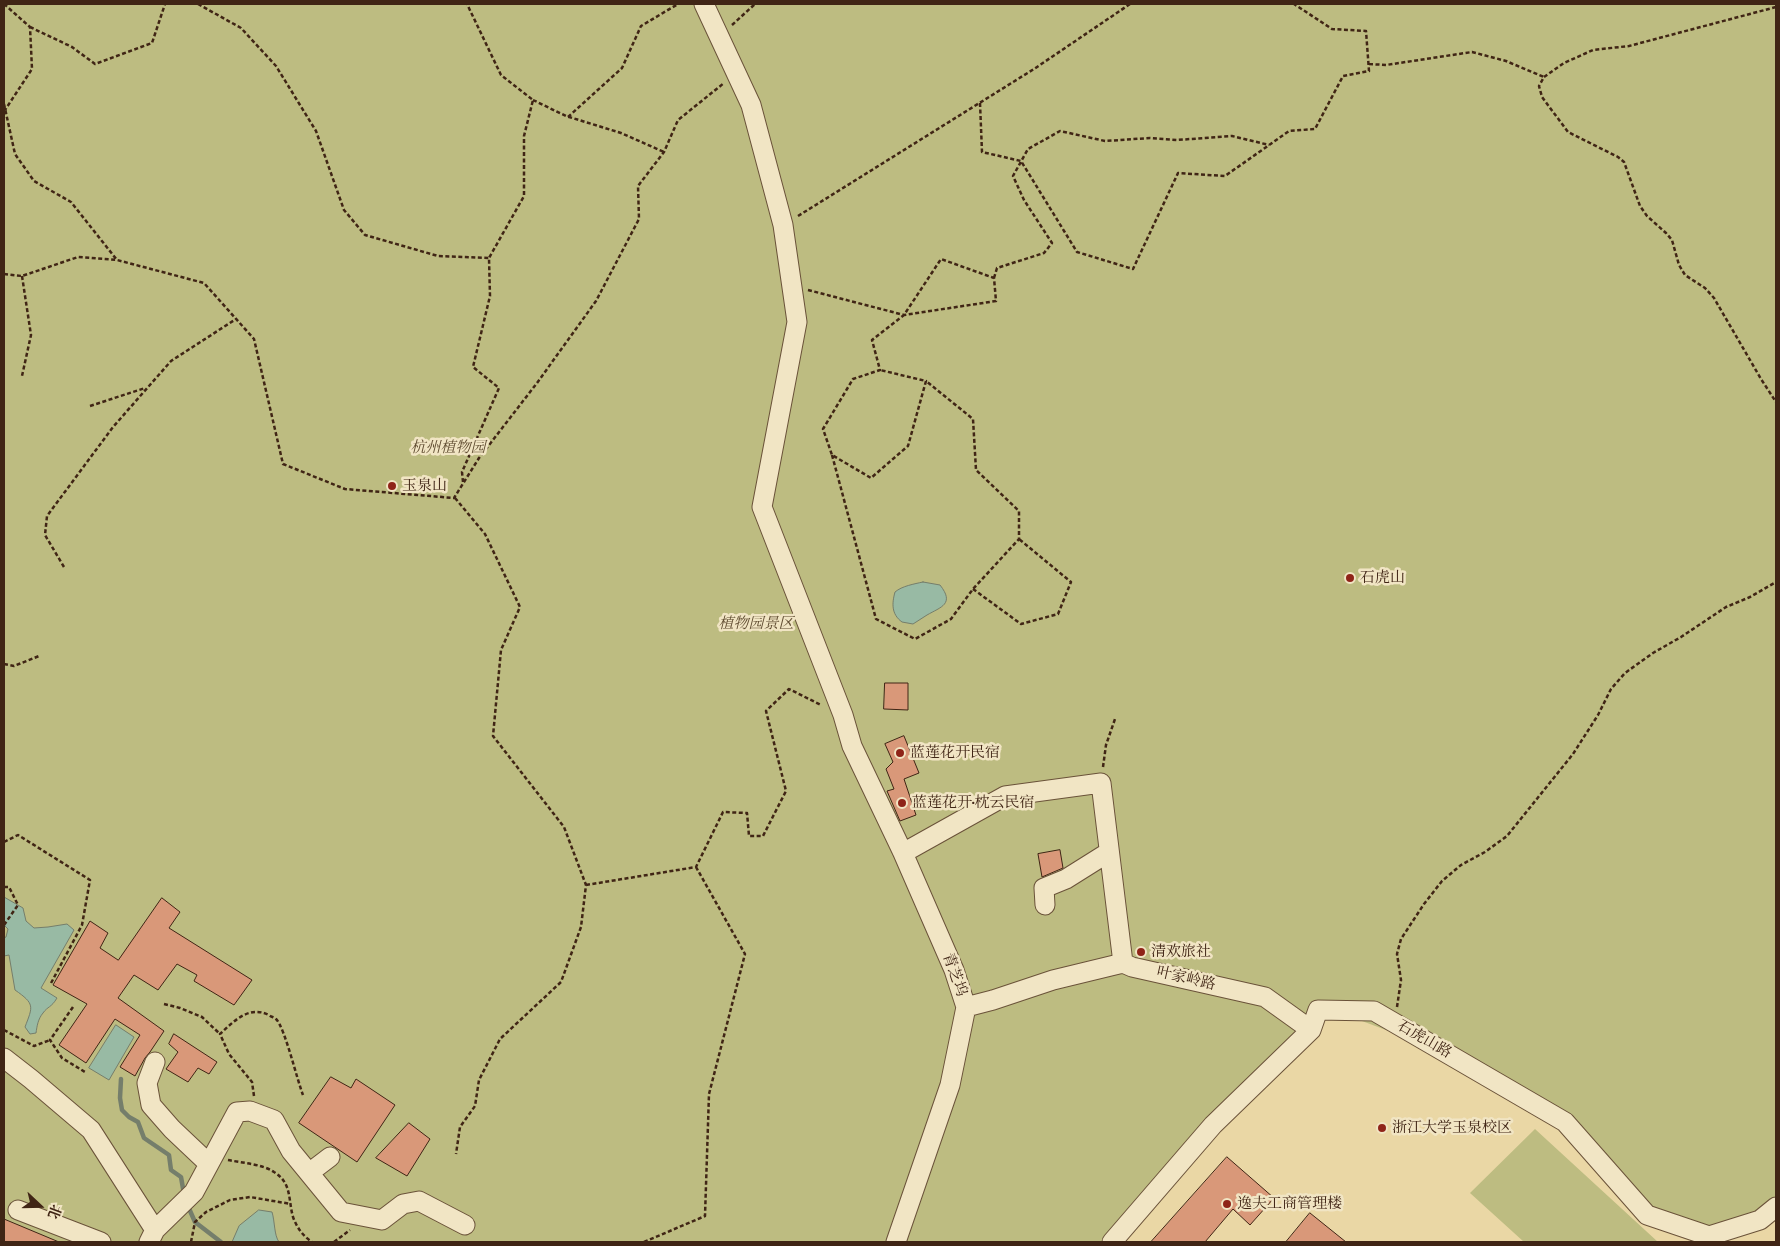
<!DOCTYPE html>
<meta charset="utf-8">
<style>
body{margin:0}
#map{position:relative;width:1780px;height:1246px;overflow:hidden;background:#ead7a5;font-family:"Libre Bodoni","Noto Serif SC",serif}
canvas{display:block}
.frame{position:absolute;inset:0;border:5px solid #402515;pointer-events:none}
.north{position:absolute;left:15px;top:1181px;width:50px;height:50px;-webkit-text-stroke:4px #f1e5c4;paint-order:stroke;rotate:111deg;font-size:14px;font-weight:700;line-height:20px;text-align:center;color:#402515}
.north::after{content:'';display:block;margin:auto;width:18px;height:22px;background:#402515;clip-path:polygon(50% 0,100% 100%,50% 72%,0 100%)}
</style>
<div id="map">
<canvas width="1780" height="1246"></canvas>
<div class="frame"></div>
<div class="north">北</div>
</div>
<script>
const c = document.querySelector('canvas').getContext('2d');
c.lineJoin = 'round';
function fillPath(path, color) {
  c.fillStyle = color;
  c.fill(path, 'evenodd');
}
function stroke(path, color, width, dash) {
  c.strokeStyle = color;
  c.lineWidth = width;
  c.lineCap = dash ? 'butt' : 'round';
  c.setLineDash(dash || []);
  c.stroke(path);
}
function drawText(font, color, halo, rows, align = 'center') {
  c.font = font + ' "Libre Bodoni","Noto Serif SC",serif';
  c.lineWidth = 5;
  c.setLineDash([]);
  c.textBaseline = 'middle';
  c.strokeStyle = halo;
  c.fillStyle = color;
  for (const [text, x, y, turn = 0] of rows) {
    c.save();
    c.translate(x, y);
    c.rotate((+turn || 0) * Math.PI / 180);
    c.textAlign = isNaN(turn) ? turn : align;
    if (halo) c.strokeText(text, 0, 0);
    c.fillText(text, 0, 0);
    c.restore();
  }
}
fillPath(new Path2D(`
 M4,4H1776V1205L1763,1218L1671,1232L1594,1143L1442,1051L1338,1012L1323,1018L1139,1216L1120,1242H4Z
 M1535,1129L1658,1242H1524L1470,1193Z`), '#bdbc81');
const water = new Path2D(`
 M923,582L940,585C955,604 941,607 927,615C922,618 918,621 913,624L902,622C891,614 892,603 895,592C902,586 914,584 923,582Z
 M4,897L23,908L26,921L34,928L48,927L67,924L74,930L41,988L57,998C51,1008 48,1006 43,1013C38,1019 37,1026 36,1033L30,1034L25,1027C33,1006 35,1004 15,990L9,955L4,956V938L6,937L8,929L4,925Z
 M116,1025L134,1037L109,1080L89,1068Z
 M259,1210L272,1212C275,1222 274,1235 279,1242H232L239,1226Z`);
fillPath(water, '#98baa4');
stroke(water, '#757e6b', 1);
stroke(new Path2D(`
 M121,1079L120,1098L122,1110L129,1117L138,1122L144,1138L169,1155L171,1170L181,1177L184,1194
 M187,1204L195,1222L221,1242`), '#757e6b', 4.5);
const building = new Path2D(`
 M885,683H908V710L884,709Z
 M904,736L919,773L904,779L916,815L900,821L887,791L894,789L886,769L893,762L885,744Z
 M1060,850L1063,868L1042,877L1038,854Z
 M162,898L180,912L169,928L252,980L234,1005L194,981L197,975L177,964L158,990L134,975L118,998L164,1031L150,1052L145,1058L135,1076L120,1067L140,1035L115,1019L86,1063L59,1045L87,1004L53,985L90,921L108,933L100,948L118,960Z
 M174,1034L217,1062L209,1074L198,1068L188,1082L166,1069L178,1052L169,1044Z
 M331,1077L351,1088L356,1079L395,1105L357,1162L299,1123Z
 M409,1123L430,1139L407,1176L376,1158Z
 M1227,1157L1274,1198L1250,1225L1233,1209L1205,1242H1151Z
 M1310,1213L1346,1242H1286Z
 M4,1219L59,1242H4Z`);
fillPath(building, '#d99879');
stroke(building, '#402515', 1);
const minor = new Path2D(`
 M704,4L751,105L783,225L797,322L762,507L843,715L852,746L903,853L954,970L966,1007L950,1085L896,1242
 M903,853L1005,796L1101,783L1123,963
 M1045,905L1044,888L1066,879L1109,852
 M966,1007L993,1000L1053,980L1123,963L1132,967L1265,997L1311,1030
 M4,1058L31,1079L91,1130L155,1230
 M155,1062L147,1083L151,1105L172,1129L209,1164
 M309,1173L330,1157
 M18,1210L101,1242
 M149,1242L155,1230L194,1192L237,1112L250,1111L274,1120L291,1151L341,1212L382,1220L403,1204L419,1201L465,1225
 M1112,1242L1213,1125L1311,1030L1318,1010L1374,1011L1565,1122L1647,1215L1709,1236L1760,1220L1776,1207`);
stroke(minor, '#6a5239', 21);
stroke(new Path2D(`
 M4,4L30,27L32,69L5,110
 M198,4L241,28L276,66L316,131L344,210L365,235L438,256L489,258
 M1776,7L1629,46L1593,50L1564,63L1544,77L1539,86L1542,97L1568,132L1618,157L1624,162L1640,206L1647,216L1666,233L1672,240L1679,265L1685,275L1705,288L1714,298L1761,379L1776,402
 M732,25L755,4
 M30,27L72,47L95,64L152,43L165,4
 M1369,64L1386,65L1472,52L1506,61L1544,77
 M533,100L566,116L621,133L664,152
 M980,103L982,152L1021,161L1077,252L1133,269L1178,173L1225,176L1289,131L1315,129L1343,76L1369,71L1366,31L1332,29L1294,4
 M4,104L15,154L34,181L71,202L117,260
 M568,117L622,68L641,26L678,4
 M798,216L1034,69L1130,4
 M4,274L22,276L78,257L117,260L204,283L254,339L283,464L345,489L454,498L479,458L537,383L596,301L639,219L638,186L664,152L678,120L724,83
 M22,276L31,335L22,376
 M994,278L997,268L1044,253L1052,243L1024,200L1013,176L1028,149L1060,131L1105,141L1150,138L1177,140L1232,136L1269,145
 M808,290L904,315L996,301L994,278L941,259L904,315L872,340L880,370L853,379L823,429L832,455L871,478L908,446L926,381L880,370
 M90,406L145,388
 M832,455L876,619L915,639L951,619L973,589L1019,539V511L976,470L973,419L926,381
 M463,482L462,472L499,388L473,367L490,296L489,258L524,196V136L533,100L501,75L467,4
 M455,498L485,534L520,607L501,650L493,736L564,827L586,885L581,927L561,982L500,1039L479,1080L475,1106L460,1127L456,1154
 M64,567L45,535L47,516L113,427L171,361L236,319
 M973,589L1021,624L1058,614L1071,582L1019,539
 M4,664L14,666L39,656
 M1103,767L1106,745L1115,719
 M4,842L18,835L90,880L82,925L50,985
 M586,885L696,867L723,812L747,813L749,836H763L786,791L766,711L789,689L821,705
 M4,887H9L18,905L4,925
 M164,1004L180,1008L202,1017L220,1034
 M73,1007L50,1040L62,1058L85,1072
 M1397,1007L1401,980L1397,954L1401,939L1424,904L1442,881L1461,865L1485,852L1507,836L1573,754L1598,715L1611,689L1625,673L1653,653L1681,637L1726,607L1750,597L1776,582
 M4,1030L34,1046L50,1040
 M254,1096L252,1082L229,1054L220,1034C234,1021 249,1005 269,1015C271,1017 274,1017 276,1019C285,1028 297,1080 303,1095
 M228,1160C243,1163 262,1164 274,1172C292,1183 288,1199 293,1217C297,1228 303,1236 312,1242
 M191,1242L195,1222L206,1212L230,1200L250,1197L291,1204
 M334,1242L350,1230
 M644,1242L705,1216L709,1094L745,954L696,867`), '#402515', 2.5, [4, 2.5]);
stroke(minor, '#f1e5c4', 19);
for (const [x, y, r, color] of [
 [392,486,5,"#8f2418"],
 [1350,578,5,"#8f2418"],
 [900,753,5,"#8f2418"],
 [902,803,5,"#8f2418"],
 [1141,952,5,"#8f2418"],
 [1382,1128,5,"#8f2418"],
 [1227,1204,5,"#8f2418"]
]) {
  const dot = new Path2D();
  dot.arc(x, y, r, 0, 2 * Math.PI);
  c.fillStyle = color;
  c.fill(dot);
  stroke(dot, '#f1e5c4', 2);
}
drawText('italic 15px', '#5f4b30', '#f1e5c4', [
 ["杭州植物园",448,448],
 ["植物园景区",756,624]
]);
drawText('15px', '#402515', '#f1e5c4', [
 ["玉泉山",402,486],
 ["石虎山",1360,578],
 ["蓝莲花开民宿",910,753],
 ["蓝莲花开·枕云民宿",912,803],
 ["清欢旅社",1151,952],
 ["浙江大学玉泉校区",1392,1128],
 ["逸夫工商管理楼",1237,1204]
], 'left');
drawText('15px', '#402515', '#f1e5c4', [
 ["青芝坞",954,975,70],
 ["叶家岭路",1186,979,13],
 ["石虎山路",1424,1040,30]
]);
</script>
